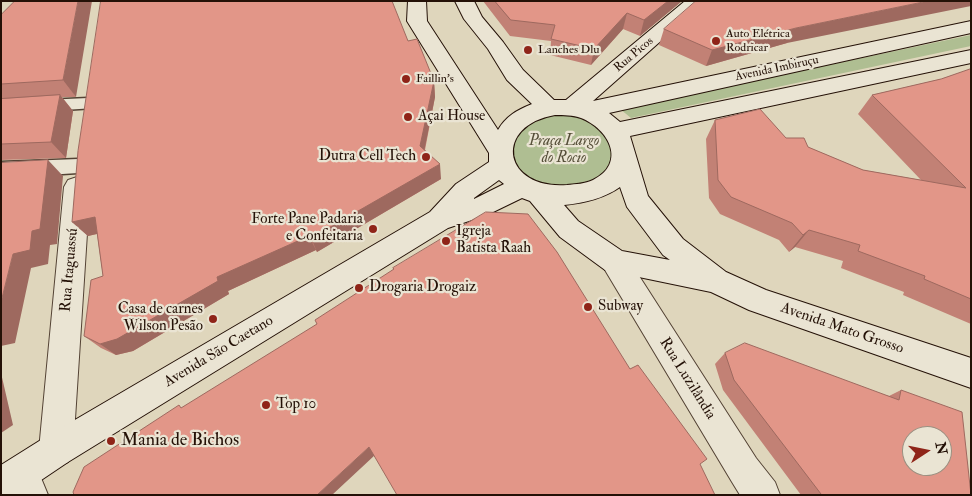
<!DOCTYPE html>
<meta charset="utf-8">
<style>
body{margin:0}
#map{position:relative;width:972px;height:496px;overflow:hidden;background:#dfd6bc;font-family:"IM FELL Double Pica",serif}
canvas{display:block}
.frame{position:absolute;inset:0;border:2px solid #241107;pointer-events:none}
.north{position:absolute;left:902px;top:426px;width:50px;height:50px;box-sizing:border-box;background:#eae4d3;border:1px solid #9b9081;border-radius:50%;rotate:79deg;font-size:14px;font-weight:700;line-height:20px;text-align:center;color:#241107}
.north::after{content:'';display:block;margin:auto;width:18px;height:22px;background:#8f2418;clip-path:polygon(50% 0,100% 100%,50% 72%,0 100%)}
</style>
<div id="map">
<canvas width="972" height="496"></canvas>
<div class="frame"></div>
<div class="north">N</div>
</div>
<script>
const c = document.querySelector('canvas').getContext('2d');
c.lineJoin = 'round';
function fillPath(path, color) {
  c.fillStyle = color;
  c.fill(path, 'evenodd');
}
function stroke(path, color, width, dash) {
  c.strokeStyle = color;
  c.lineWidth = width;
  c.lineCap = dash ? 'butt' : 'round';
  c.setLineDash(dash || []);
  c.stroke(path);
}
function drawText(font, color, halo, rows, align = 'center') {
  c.font = font + ' "IM FELL Double Pica",serif';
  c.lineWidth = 4.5;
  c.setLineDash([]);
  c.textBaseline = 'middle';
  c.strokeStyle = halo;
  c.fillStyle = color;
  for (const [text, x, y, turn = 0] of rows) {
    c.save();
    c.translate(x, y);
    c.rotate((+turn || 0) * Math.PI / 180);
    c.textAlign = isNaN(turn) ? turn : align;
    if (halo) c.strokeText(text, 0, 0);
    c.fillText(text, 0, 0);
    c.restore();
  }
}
fillPath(new Path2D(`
 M971,35V46L631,118L620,109Z
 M570,113L597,122L618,152L601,182L557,190L528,178L518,168L512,157L513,136L542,114Z`), '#afbe92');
const lane = new Path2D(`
 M88,98L95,100L97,104L95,108L1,114V102Z
 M78,159L85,161L88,166L85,171L78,173L1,178V162Z`);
const street = new Path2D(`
 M77,177L86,180L90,187L73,450L68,462L56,467L44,462L39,450L64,187L68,180Z
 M615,250L625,254L756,458L775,482L780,495H740L732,482L605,270L601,262L605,254Z
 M22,455L34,461L48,495H12L4,473L10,461Z`);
const secondary = new Path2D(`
 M408,1H426L427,21L498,130C506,116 517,110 532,104L507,80L488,49L464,19L455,1H474L482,17L503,42L523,70L554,100H566L685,1H706L593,101L971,21V33L609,113L620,122L971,50V63L630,136L648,196L683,239L726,272L766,290L971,358V388L749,310L711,292L605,270L560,237L530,201L522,198L487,215L448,228L68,462L19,495H1V465L44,438L430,212L456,184L489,162V153L407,21ZM555,115C564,115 573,115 581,118C609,129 627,163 593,180C585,184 576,184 567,185C503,190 492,126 555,115ZM499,180L504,184L474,199V198ZM620,187L627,207L663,255L670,260L622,251L578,221L564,205C584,203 603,199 620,187Z`);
stroke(lane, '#534234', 3);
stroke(street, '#534234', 2);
stroke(secondary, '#241107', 2);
fillPath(lane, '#eae4d3');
fillPath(street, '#eae4d3');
fillPath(secondary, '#eae4d3');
fillPath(new Path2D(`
 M15,1L76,97H62L73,111L66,158L1,160V15Z
 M483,1H682L640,36L623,29L591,65L550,55L551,41L510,36Z
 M664,29L787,43L706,66L659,45Z
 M408,41L434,81L435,97L425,150L441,179L317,252L316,250L228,291L229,294L133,351L116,355L101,348L84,336L103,276L97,234L88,236L72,222Z
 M971,69V324L903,295L904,292L841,268L843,261L795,247L789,252L779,240L720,214L709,198L706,139L715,120L786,138L863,170L921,180L858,114L872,95L941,79Z
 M725,353L889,396L901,390L971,495H801L723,390L715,364Z`), '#c28175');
fillPath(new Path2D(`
 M78,1H92L76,97L63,80Z
 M668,1H682L640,36L644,20Z
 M928,1H971V6L787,43L706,66L712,50L796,28Z
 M627,13L623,29L591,65L594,49Z
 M434,81L435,97L422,162L420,146Z
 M60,95L73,111L66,158L51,142Z
 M48,160L63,176L57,244L50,245L48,264L31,268L15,343L1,346V302L13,254L32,231Z
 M440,164L441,179L317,252L311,238Z
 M95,217L109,231L88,236L72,222Z
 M809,230L795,247L789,252L803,235Z
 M309,236L316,250L228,291L229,294L133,351L116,355L100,344L217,277Z
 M1,373L13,425L1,433Z
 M369,447L375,455L332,495H317Z`), '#9e695f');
const building = new Path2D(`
 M15,1H78L63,80L1,84V15Z
 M101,1H392L408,41L417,39L434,81L420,146L440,164L311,238L309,236L217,277L218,281L117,339L100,344L84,336L91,280L103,276L95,217L72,222L78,151Z
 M495,1H668L644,20L627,13L594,49L551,39L555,25L511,20Z
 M696,1H928L796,28L712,50L664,29Z
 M971,69V299L924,279L925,276L858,251L860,245L809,230L803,235L792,223L731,197L718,180L715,120L760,109L786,138H804L808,147L863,170L966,188L872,95L941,79Z
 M60,95L51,142L1,144V99Z
 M48,160L40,229L32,231L30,250L13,254L1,302V163Z
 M486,212L528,214L557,252L630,369L638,365L707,459L700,464L715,495H397L369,447L317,495H74L73,492L84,467L179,405L181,408L317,324L315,320L394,269L393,268Z
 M745,343L899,400L901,390L962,412L971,495H820L821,494L734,380L725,353ZM912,436H942V466H912Z`);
fillPath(building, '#e29688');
stroke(building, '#9e695f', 1);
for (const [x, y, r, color] of [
 [716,41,5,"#8f2418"],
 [528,50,5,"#8f2418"],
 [406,79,5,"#8f2418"],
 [408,117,5,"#8f2418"],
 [426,157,5,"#8f2418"],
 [373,229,5,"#8f2418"],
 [446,241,5,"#8f2418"],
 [359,288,5,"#8f2418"],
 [588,307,5,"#8f2418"],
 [213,319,5,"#8f2418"],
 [266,405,5,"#8f2418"],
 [111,441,5,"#8f2418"]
]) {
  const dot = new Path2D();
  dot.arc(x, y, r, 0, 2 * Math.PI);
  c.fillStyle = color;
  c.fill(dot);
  stroke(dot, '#eae4d3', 2);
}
drawText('12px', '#241107', '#eae4d3', [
 ["Auto Elétrica",726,34],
 ["Rodricar",726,48],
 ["Lanches Dlu",538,50],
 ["Faillin's",416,79]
], 'left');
drawText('12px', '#241107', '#eae4d3', [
 ["Rua Picos",634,55,-40],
 ["Avenida Imbiruçu",777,69,-12]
]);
drawText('15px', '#241107', '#eae4d3', [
 ["Açai House",418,117],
 ["Dutra Cell Tech",416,157,"right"],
 ["Forte Pane Padaria",363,220,"right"],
 ["e Confeitaria",363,237,"right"],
 ["Igreja",456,232],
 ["Batista Raah",456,249],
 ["Drogaria Drogaiz",369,288],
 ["Subway",598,307],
 ["Casa de carnes",203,310,"right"],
 ["Wilson Pesão",203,327,"right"],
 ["Top 10",276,405]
], 'left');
drawText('italic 15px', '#554e38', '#eae4d3', [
 ["Praça Largo",564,142],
 ["do Rocio",564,159]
]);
drawText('15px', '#241107', '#eae4d3', [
 ["Rua Itaguassú",70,270,-85],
 ["Avenida Mato Grosso",842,329,19],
 ["Avenida São Caetano",219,352,-31],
 ["Rua Luzilândia",687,379,58]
]);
drawText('18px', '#241107', '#eae4d3', [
 ["Mania de Bichos",121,441]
], 'left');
</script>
